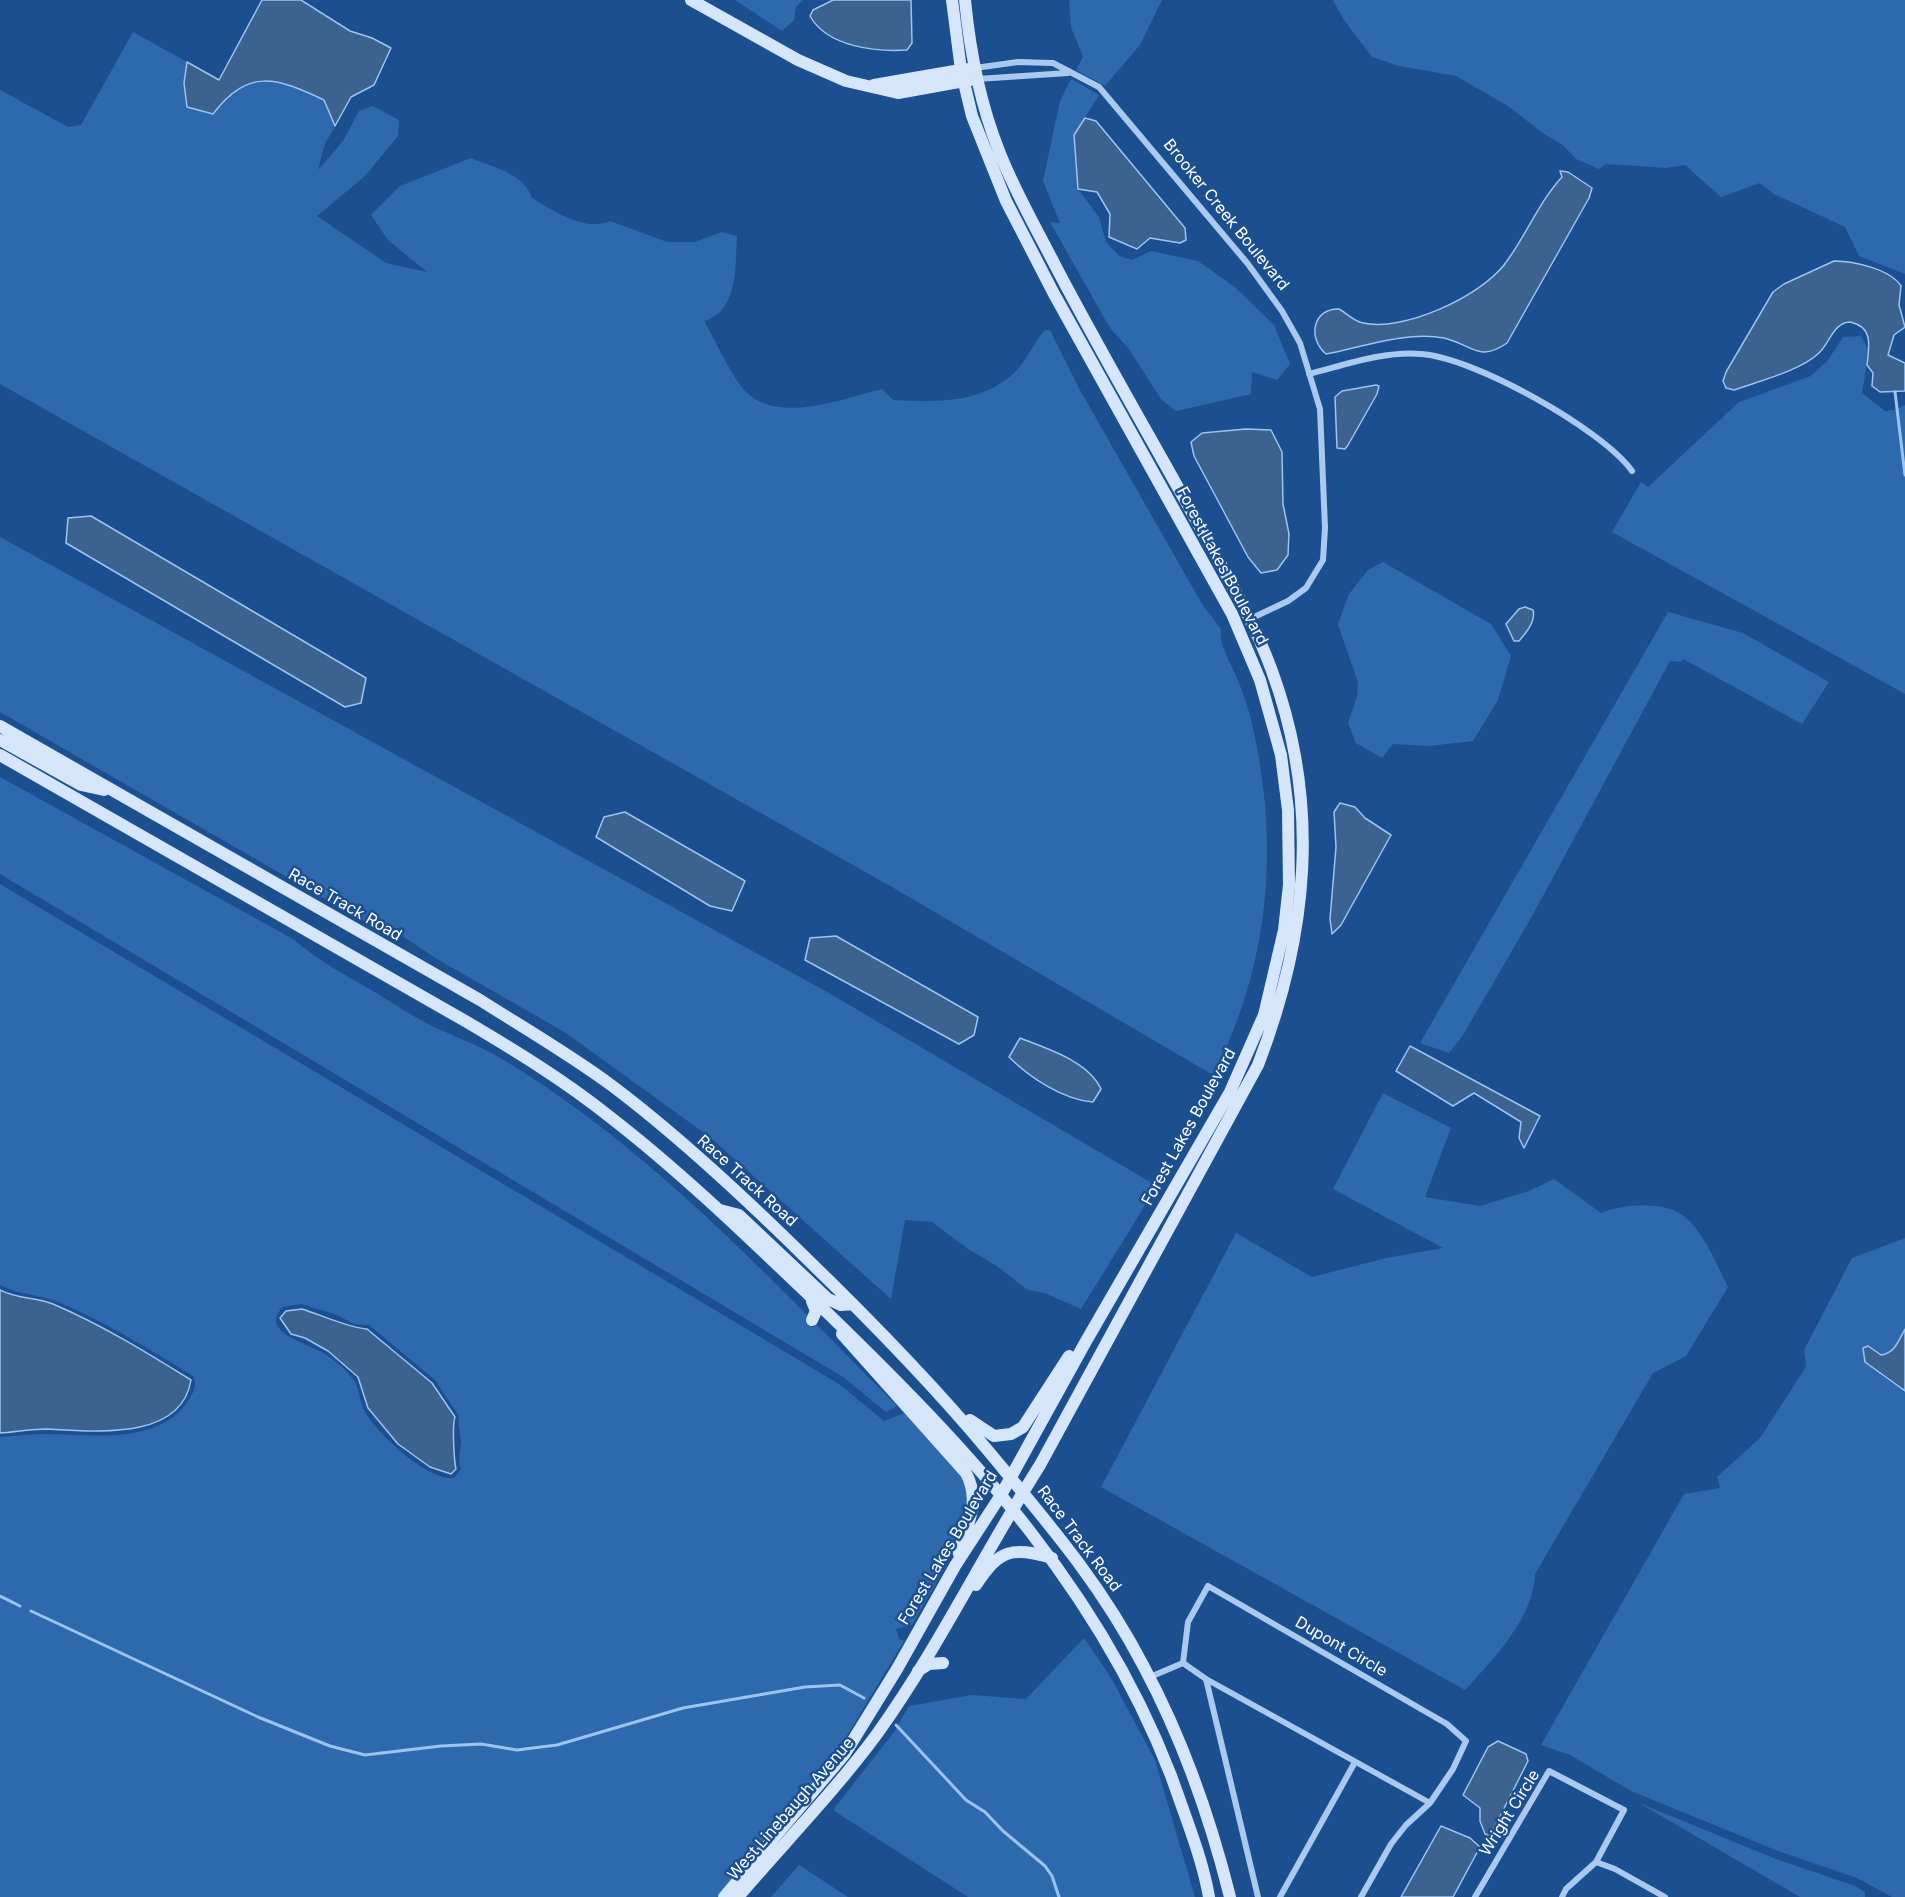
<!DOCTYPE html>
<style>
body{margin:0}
canvas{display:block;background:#1b4f8f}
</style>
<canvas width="1905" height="1897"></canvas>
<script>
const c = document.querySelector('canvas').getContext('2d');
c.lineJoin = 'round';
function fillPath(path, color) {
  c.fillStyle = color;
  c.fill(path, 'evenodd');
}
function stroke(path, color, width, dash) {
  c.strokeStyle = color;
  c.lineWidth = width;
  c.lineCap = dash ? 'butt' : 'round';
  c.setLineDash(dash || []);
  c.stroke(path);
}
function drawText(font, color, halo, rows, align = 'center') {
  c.font = font + ' Inter,sans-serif';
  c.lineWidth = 5;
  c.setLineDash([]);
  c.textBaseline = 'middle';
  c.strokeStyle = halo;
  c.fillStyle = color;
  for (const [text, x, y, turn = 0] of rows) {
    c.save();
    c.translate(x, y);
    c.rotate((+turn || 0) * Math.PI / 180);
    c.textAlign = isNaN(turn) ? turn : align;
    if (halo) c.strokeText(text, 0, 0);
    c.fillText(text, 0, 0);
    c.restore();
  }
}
fillPath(new Path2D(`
 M735,0H803L796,7L794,20L782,31Z
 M1069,0H1162L1140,45L1105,86L1076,70L1083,57L1071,27Z
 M1333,0H1905V274L1859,256L1845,227L1774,194L1760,183L1721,197L1685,165L1666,168L1606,164L1599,169L1576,159L1563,145L1544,134L1508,106L1456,76L1399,66L1372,57L1344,20Z
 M133,32L187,62L184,83L213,114C249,67 277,78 324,100L335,126L324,146L318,170L343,141L359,111L373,106L399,120L398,136L365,176L317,216L386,263L427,272L388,240L371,215L400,186L471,158C492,167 524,173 532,198C554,211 584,232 610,221L667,242H695L722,232L737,236C735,266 739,311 704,321C716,342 726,365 740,385C772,428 840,399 882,389L893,400C935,402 978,404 1012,375C1024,365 1034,342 1045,330H1050L1080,390L1202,604L1221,629C1219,646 1230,661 1236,676C1243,692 1248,707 1252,724C1280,844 1270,965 1213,1075L892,887L0,384V90L68,127L81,125Z
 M1071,79L1099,95L1074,135L1078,189L1099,217L1106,242L1119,256L1132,260L1151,251L1198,261L1236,288L1274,325L1290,364L1277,380L1252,372L1251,394L1176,411L1161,399L1129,349L1110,328L1050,222L1060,223L1043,181L1060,101Z
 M1861,336L1869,351L1862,393L1885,411L1895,410L1905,405V694L1612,532L1641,482L1648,487L1739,402L1811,376L1828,360L1843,337Z
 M0,537L827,992L1157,1186L1081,1309L1047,1294L1026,1289L997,1266L968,1249L932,1222L905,1220L891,1299L711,1138L566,1033L437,959L401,935L367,923L0,712Z
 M1383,562L1491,624L1511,656L1498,700L1473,741L1429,746L1393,744L1382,758L1356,743L1348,723L1357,696L1358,683L1338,624L1349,594L1368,570Z
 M1668,612L1743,633L1829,682L1802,724L1683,659L1681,662L1670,661L1531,918L1463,1035L1449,1053L1420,1043Z
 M0,777L293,939C317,960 345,975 373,991C391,1002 409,1014 428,1024C452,1036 479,1045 502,1059C616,1127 715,1222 808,1316L805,1320L813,1327L816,1324L897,1406L886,1412L843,1377L0,874Z
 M0,884L839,1384L884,1421L904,1413L959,1471L967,1489L968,1502L966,1516L956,1534L946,1566L912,1625L896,1629L899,1639L904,1641L825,1772L717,1897H0V1437C15,1436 31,1434 46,1434C92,1434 158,1446 188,1401C193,1394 198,1384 193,1376C149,1349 106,1322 58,1302C39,1294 18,1295 0,1285ZM301,1304L337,1315L354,1324L369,1325L435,1380L459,1416C457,1426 461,1433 461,1442C460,1453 458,1458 461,1469L454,1478C427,1481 378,1434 365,1412C359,1402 360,1387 352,1378C345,1369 334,1360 325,1354C310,1344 257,1332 283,1307Z
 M1383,1093L1451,1128L1425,1197L1480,1206L1529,1191L1554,1179L1601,1213C1624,1204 1666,1200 1686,1218C1705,1235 1717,1265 1728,1287L1686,1356L1653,1373L1535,1574C1534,1617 1493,1660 1465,1690L1101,1487L1236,1233L1312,1277L1386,1258L1443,1248L1333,1189Z
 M1905,1238C1905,1262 1905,1306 1905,1328C1903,1339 1893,1353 1881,1355L1873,1349L1882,1376L1905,1391V1897H1892L1857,1878L1778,1851L1631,1791L1570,1755L1541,1745L1684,1494L1720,1488L1717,1477L1760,1438L1806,1367L1804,1350L1852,1258Z
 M1084,1638L1110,1676L1155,1760L1195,1897H968L833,1810L894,1732L909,1706L972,1695L1026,1699Z
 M1639,1803L1776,1859L1855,1886L1865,1892V1897H1800Z
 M799,1865L848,1897H771Z`), '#2e69ad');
const water = new Path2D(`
 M262,0H301L350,31L372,38L391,48L374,85L351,97L335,126L324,100C277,78 249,67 213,114L187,107L184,83L187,62L219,80Z
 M833,0H911L912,43L907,50C876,52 827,47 810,16L813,10Z
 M1085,118L1096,121L1185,228L1186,240L1180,243L1150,238L1137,249L1109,237L1110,214L1097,192L1078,189L1074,135Z
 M1560,171L1568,172L1592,188L1589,198L1507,343C1479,363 1471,344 1444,338C1406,331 1362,347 1326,354C1307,338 1313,308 1339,309C1348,314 1353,321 1363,323C1403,332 1479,297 1504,265C1525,238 1538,203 1562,177Z
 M1834,261C1854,261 1890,269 1901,286L1899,305L1905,327L1894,335L1888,355L1905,363V391L1880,392L1872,386L1873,373L1867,365C1869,347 1874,327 1850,322C1834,322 1829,344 1819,353C1800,371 1759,381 1734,390L1726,388L1723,381L1726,372L1773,292L1784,284Z
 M1376,385L1379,386L1377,394L1348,445L1345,449L1337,448L1335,397L1342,391Z
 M1246,429L1271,430L1282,452L1283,504L1289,534L1288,555L1277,570L1261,573L1248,557L1194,456L1191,442L1202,433Z
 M91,516L366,678L361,703L345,707L66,543L68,518Z
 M1525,607L1533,610C1536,621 1526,633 1519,641H1514L1506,624L1519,609Z
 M1340,803L1355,807L1365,818L1391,835L1341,925L1332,934L1330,919L1336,847L1334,812Z
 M625,812L745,881L732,911L710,906L596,837L604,817Z
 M836,936L978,1017L974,1035L959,1044L805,960L810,938Z
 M1020,1038C1048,1049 1088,1061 1101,1089L1093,1102C1064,1100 1030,1078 1009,1057Z
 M1410,1046L1540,1116L1524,1148L1519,1138L1521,1122L1474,1093L1453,1106L1396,1071Z
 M0,1290C16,1299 36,1297 53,1304C102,1325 146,1352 191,1380C181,1442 92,1431 47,1429C31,1429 15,1432 0,1433Z
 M302,1309C321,1315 349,1328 367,1329L432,1383L455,1417C452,1425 454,1460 456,1469L451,1474L430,1467L398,1444L368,1408L358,1377L328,1351L305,1338L291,1334L280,1318L286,1311Z
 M1905,1329V1391L1865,1362L1863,1348L1868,1346L1881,1355C1895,1353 1899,1340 1905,1329Z
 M1498,1741L1526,1754L1528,1761L1490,1836L1485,1834L1480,1821V1808L1463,1795L1488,1747Z
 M1441,1826L1470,1838L1480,1847L1453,1897H1401Z`);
fillPath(water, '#3c6290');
stroke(water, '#9cc4f0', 1.5);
stroke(new Path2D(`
 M1895,392L1905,475
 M0,1596L20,1606
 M31,1611L258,1717L330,1746L365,1755L441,1746L481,1744L517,1750L557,1745L683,1708L805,1687L840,1685L864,1698
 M896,1725L966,1800L985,1812L1003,1831L1045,1866L1052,1876L1059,1897`), '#9cc4f0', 3);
stroke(new Path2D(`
 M975,68L1018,62L1053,63L1099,87L1248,264L1282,311L1300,343L1320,409L1325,528L1323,560L1306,588L1288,601L1250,619
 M977,79L1068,73
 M1309,374C1345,365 1383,351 1421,354C1473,357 1602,429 1632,471
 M1183,1663L1206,1679L1430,1803
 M1150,1677L1183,1663L1188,1622L1208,1586L1447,1724L1466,1741L1453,1769L1430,1803L1406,1825L1391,1844L1361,1897
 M1206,1679L1258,1897
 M1596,1862L1615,1869L1665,1897
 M1280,1897L1355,1762
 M1475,1897L1549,1771L1624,1810L1596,1862L1566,1889L1562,1897`), '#a9c9ee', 6);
stroke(new Path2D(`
 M691,0L798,60L846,81L898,93L970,80
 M874,85L966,69
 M0,726L480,1000C524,1028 569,1054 611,1085C679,1136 743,1196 804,1256C869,1319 932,1383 990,1453C1049,1524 1101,1584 1144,1667C1183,1740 1210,1817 1230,1897
 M0,740L81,785L104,790
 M0,755L467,1022C516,1051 565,1081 610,1117C681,1172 746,1235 812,1298C969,1449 1114,1600 1184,1812C1194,1840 1204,1868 1209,1897
 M720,1210L739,1215L828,1299L841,1305L853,1304
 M812,1301L816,1311L812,1320
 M842,1334L966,1473C981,1501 968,1525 958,1552
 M970,1420L994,1436L1011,1434L1023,1427L1069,1356
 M976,1585C999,1550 1011,1546 1052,1558
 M918,1671L929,1664L943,1663
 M724,1897L844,1755L897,1669L955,1566L1001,1495L1085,1343L1230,1092L1264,1015L1284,930L1289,885L1288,810L1281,755L1260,680L1232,614L1054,294L1006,201L972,116L961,70L952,0
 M738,1897C784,1843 835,1791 877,1734C938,1649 984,1553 1040,1465L1258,1065C1308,935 1321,805 1272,671C1254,621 1226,574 1200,527C1152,440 1101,353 1055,265C1036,228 1014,190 999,151C980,103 970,52 965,0`), '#d6e6fa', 12);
drawText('16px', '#fff', '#1b4f8f', [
 ["Brooker Creek Boulevard",1226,215,51],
 ["Forest Lakes Boulevard",1222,566,62],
 ["Race Track Road",345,905,30],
 ["Forest Lakes Boulevard",1189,1127,-61],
 ["Race Track Road",747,1181,42],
 ["Race Track Road",1079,1539,53],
 ["Forest Lakes Boulevard",948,1548,-59],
 ["Dupont Circle",1341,1647,30],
 ["West Linebaugh Avenue",791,1809,-49],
 ["Wright Circle",1510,1813,-58]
]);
</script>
